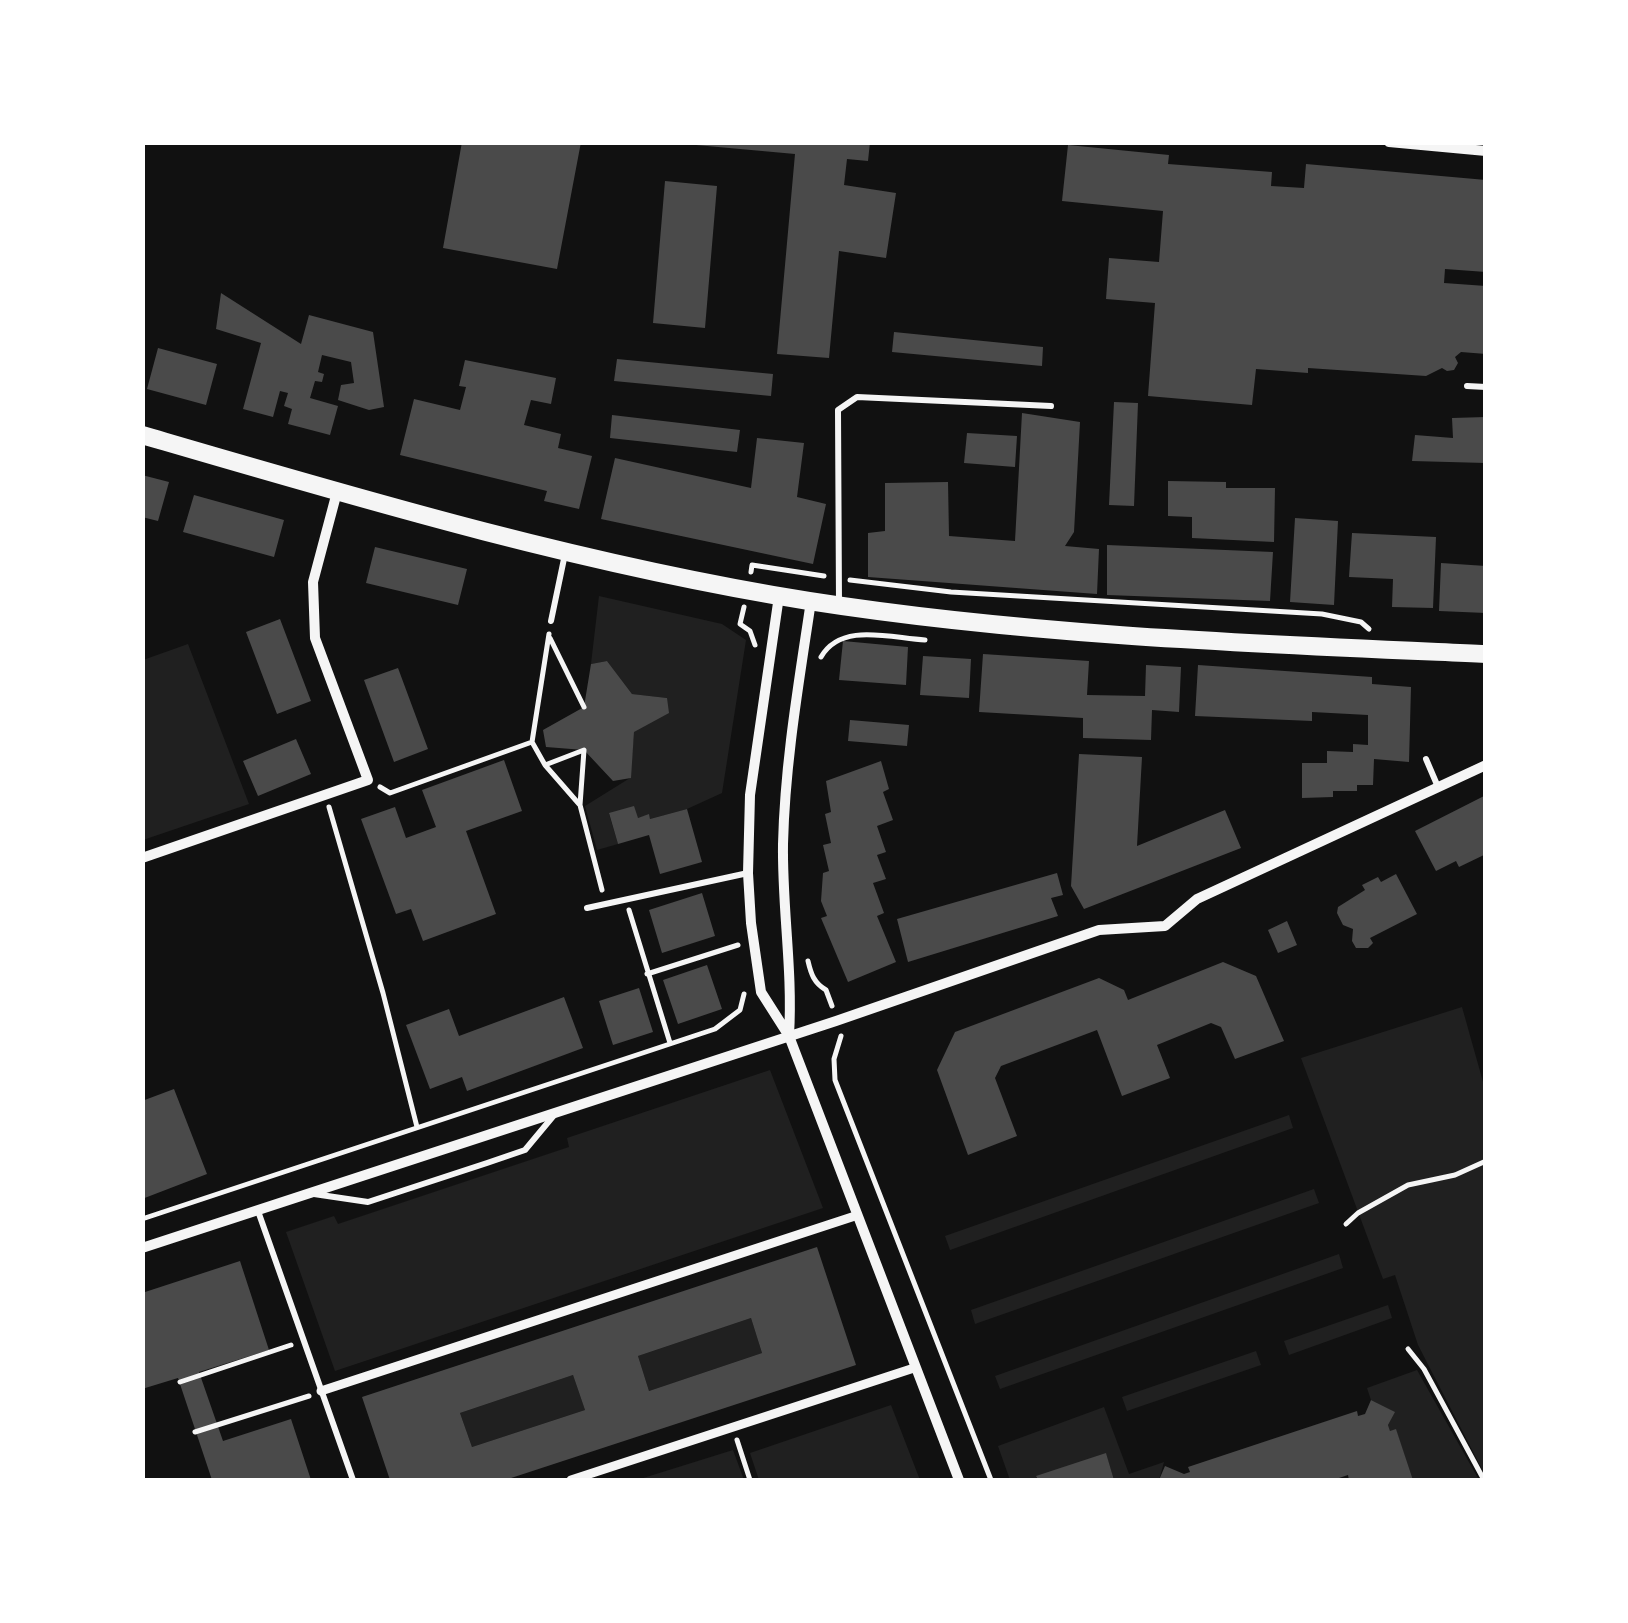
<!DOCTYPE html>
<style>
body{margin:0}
#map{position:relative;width:1628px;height:1623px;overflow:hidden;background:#111;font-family:Commissioner,sans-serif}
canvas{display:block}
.frame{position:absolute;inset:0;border:145px solid #fff;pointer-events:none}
</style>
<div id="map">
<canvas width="1628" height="1623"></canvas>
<div class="frame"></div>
</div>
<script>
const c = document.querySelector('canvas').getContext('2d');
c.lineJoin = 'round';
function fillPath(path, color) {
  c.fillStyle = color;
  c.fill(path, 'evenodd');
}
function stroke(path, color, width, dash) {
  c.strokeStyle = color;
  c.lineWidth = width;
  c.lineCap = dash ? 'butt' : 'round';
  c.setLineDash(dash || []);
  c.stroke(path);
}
fillPath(new Path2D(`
 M599,596L722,624L746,640L722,793L687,809L650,819L649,815L638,818L609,814L618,844L597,850L585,806L630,778L634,732L667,698L632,694L607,661L591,664Z
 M188,644L249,804L143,840V660Z
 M1462,1007L1485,1089V1475L1418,1345L1395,1275L1383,1279L1301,1058Z
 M770,1070L823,1208L335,1371L286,1232L334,1216L338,1224L569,1147L567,1138Z
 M1289,1115L1293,1128L950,1250L945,1236Z
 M1314,1189L1319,1203L975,1324L971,1310Z
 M1339,1254L1343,1268L1000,1389L995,1376Z
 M1388,1305L1392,1318L1289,1355L1284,1341Z
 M751,1318L762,1353L649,1391L638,1356Z
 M1256,1351L1261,1365L1127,1411L1122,1397Z
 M1417,1370L1479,1480H1413L1396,1430L1390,1431L1388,1425L1394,1412L1371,1400L1367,1388Z
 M573,1375L585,1410L472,1447L460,1413Z
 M891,1405L920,1480H759L750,1453Z
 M1104,1407L1129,1474L1164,1462L1159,1480H1114L1106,1454L1036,1477L1038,1480H1010L998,1446Z
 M733,1450L744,1480H637Z`), '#202020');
fillPath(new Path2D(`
 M462,142H581L557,269L443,248Z
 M696,142H870L868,161L847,159L844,185L896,193L886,258L839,251L829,358L777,354L795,154L696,145Z
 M1068,145L1169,155L1168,164L1272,172L1271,186L1304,188L1306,164L1486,180V272L1445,269L1444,283L1486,286V354L1461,352L1455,357L1458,363L1454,370L1447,371L1442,368L1426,376L1308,368V373L1256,369L1252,405L1148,396L1155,303L1106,299L1109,258L1159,262L1163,211L1062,201Z
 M665,181L717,186L705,328L653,323Z
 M221,293L301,344L309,315L373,332L384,407L369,410L338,400L341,385L354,383L351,362L322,355L318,372L324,374L322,382L315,381L310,398L338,406L330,435L288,424L292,409L284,406L288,393L280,391L273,417L243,409L261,343L216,329Z
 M894,332L1043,347L1042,366L892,352Z
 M158,348L217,364L206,405L147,389Z
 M617,359L773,374L771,396L614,381Z
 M465,360L556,378L551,404L531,400L524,425L561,434L558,448L592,456L579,509L544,501L547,491L400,455L414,399L460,410L466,387L459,386Z
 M1114,402L1138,403L1134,506L1109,505Z
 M1022,413L1080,422L1074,532L1065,546L1099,549L1097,594L868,577V533L885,531V483L948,482L949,536L1015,541Z
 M612,415L740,430L737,452L610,438Z
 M1486,417V463L1412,461L1415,435L1453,438L1452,418Z
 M967,433L1017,436L1015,467L964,463Z
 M757,438L804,443L797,497L826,504L813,564L601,519L615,458L751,488Z
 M142,475L169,482L158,521L142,517Z
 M1168,481L1226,482V488H1275L1274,542L1192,538V517L1168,516Z
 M194,495L284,520L274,557L183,532Z
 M1295,518L1338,521L1334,605L1290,602Z
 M1352,533L1436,537L1433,608L1392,607L1393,579L1349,577Z
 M1107,545L1273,552L1270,601L1107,595Z
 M375,547L467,569L458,605L366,583Z
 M1441,563L1486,566V613L1439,611Z
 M280,619L311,701L277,714L246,632Z
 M843,641L908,647L906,685L839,680Z
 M983,654L1089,661L1087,695L1145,696L1146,665L1181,667L1179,712L1152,710L1151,740L1083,738V718L979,712Z
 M923,656L971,659L969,698L920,695Z
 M607,661L632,694L667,698L669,713L634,732L631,778L613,781L584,750L546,747L543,730L584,707L591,664Z
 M1198,665L1372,677V684L1411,687L1409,762L1374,759L1373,785H1357V791H1333V797L1302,798V763H1327V751L1353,752V744L1368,745V715L1312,712V721L1195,716Z
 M398,668L428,749L394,762L364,680Z
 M850,720L909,725L907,746L848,741Z
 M296,739L311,774L258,796L243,761Z
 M1079,754L1142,757L1137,846L1225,810L1241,848L1084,909L1071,886Z
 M504,760L522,811L466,831L496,914L423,941L411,909L396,914L361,819L395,807L406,838L436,827L422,790Z
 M881,761L889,789L883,792L893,820L877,826L886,852L877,855L886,879L873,883L884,913L877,916L896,962L848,982L821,918L827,916L821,901L823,873L829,871L823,845L831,843L825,814L831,812L826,781Z
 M1486,795V854L1459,867L1456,861L1436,871L1415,831Z
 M634,806L638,818L649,814L650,819L687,809L702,862L660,874L649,835L618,844L609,813Z
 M1057,873L1063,895L1051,898L1058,916L908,962L897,919Z
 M1396,874L1417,914L1370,938L1373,943L1368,948H1356L1352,941L1353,929L1343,925L1337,913L1338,907L1365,890L1362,885L1378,877L1381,882Z
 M702,893L715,936L662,953L649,910Z
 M1287,921L1297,945L1278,953L1268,930Z
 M1223,962L1256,976L1284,1041L1235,1059L1221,1027L1211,1023L1157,1045L1170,1078L1122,1096L1097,1030L1001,1066L995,1078L1017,1136L968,1155L937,1070L955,1032L1099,978L1124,990L1128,1000Z
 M707,965L722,1009L678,1024L663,980Z
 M639,988L653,1032L613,1045L599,1001Z
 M564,997L583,1048L467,1091L462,1077L430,1089L406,1025L449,1009L459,1036Z
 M174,1089L207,1174L142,1199V1101Z
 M817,1247L856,1365L505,1480H390L362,1397ZM751,1318L762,1353L649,1391L638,1356ZM573,1375L585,1410L472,1447L460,1413Z
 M240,1261L269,1350L199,1372L223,1441L291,1419L311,1480H212L178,1378L142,1389V1293Z
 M1371,1400L1395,1412L1388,1425L1390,1431L1396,1429L1413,1480H1349L1348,1475L1333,1480H1159L1165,1466L1184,1474L1190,1472L1188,1467L1357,1411L1358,1416L1365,1414Z
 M1106,1453L1114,1480H1038L1036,1476Z`), '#4a4a4a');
stroke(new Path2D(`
 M751,572L752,565L824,576
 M850,580L951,592L1322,614L1361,622L1369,629
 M744,607L740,624L750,631L755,645
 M550,638L584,707
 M821,657C841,622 890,638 925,640
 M532,742L549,634
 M545,765L579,804
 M380,787L390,793L532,742L545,765L584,750L580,805L602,890
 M329,807L383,993L417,1127
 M629,910L670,1043
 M808,961C811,974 814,983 826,990L832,1006
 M647,974L738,945
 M841,1036L834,1059L835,1080L991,1480
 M142,1219L715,1029L740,1010L744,994
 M1346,1224L1358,1213L1408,1185L1455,1175L1486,1161
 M1408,1349L1424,1369L1484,1480
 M180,1382L291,1345
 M195,1432L309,1396
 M737,1440L750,1480`), '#f5f5f5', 5);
stroke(new Path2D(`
 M1467,386L1486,387
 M839,604L838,410L857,397L1051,406
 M551,621L565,554
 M1426,759L1438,787
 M587,908L748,873
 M314,1194L368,1202L487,1163L525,1150L555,1114
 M258,1211L353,1480`), '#f5f5f5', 6);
stroke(new Path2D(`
 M321,1391L855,1216
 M571,1480L914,1368`), '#f5f5f5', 9);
stroke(new Path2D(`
 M1389,142L1486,151
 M779,596L750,795L748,873L751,923L761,992L789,1036L959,1480
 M142,858L368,780L315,638L313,582L337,492
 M789,1035C793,971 782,908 783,844C785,762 799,682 811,601
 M142,1248L836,1021L1099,930L1165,926L1197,899L1486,765`), '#f5f5f5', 10);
stroke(new Path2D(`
 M142,435C361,499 583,565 809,601C1032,636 1260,644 1486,654`), '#f5f5f5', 18);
</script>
